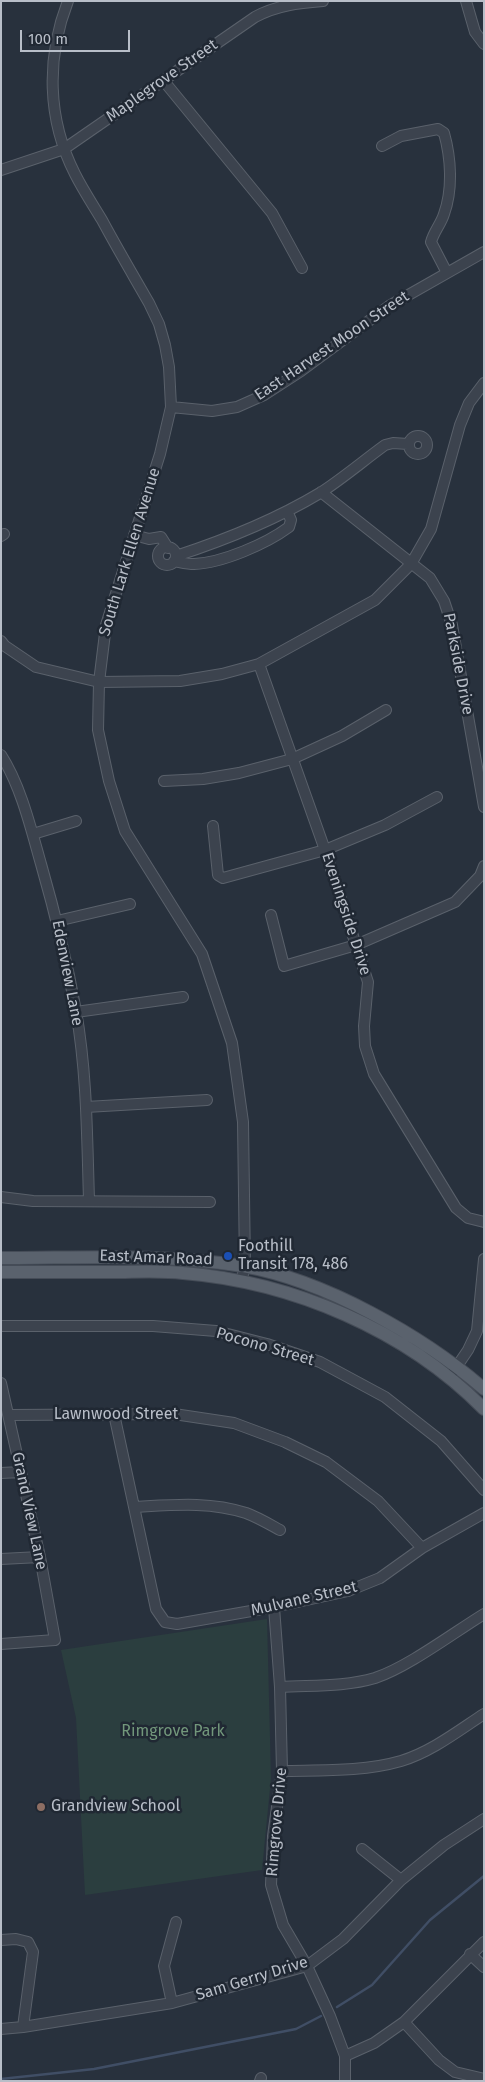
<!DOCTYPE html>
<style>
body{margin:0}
#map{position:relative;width:485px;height:2082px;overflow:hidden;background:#28313d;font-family:"Fira Sans",sans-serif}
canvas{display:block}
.frame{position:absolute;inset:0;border:2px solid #b8bec8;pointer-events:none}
.scale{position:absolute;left:20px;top:30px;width:110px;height:22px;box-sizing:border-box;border:2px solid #b8bec8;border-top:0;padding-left:6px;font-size:15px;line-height:18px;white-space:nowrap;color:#b8bec8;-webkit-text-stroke:4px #202833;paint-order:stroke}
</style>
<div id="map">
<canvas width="485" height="2082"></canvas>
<div class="frame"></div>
<div class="scale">100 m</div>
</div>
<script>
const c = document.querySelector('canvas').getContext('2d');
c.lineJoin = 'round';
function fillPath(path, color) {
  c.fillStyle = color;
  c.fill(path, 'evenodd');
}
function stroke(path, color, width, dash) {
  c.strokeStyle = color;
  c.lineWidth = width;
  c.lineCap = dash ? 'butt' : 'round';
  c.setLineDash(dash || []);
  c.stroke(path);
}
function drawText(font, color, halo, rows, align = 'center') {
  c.font = font + ' "Fira Sans",sans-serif';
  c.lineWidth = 5;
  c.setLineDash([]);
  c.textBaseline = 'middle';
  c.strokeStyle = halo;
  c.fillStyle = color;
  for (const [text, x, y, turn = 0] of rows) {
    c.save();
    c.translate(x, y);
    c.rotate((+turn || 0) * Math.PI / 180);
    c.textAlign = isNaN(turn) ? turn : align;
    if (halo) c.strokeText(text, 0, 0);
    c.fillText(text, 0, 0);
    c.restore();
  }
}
fillPath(new Path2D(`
 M267,1619L271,1778L262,1870L85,1895L76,1718L61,1650Z`), '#2b3e3f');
stroke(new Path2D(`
 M337,2007L372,1985L430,1920L484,1876
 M1,2079L94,2069L296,2029L321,2016`), '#404e65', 2.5);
const minor = new Path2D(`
 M68,1C46,58 47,119 75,174C83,190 93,205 102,220C117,248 133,275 149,303L159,324L165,345L169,367L171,407L160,454L106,625L99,682L98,730L109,781L125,831L202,954L232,1043L243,1122L245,1267L241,1281
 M466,1L475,32L484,44
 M163,80L272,213L302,268
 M382,146L401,136L438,129L444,133C451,158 453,189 444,214C441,224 434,231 431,242L446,271
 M1,170L64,149L255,17C277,5 299,3 323,1
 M171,407L212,411L237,407L264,395L301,371L389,306L484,252
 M409 445a9 9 0 1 1 18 0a9 9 0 1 1-18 0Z
 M321,492L430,578L444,601L452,625L484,807
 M134,535L149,539L161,537L168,548
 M1,536L4,534
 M158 556a9 9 0 1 1 18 0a9 9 0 1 1-18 0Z
 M176,556C225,540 275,520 320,493C342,479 363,461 385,445L393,443L408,444
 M174,561C180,562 187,564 194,564C222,563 266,544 289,527L291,520L287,511
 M1,641L5,646L36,667L99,682L180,681L222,674L259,664L375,600L411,564L431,529L460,425L469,403L484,383
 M259,664L325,850L368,982L364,1026L365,1046L374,1074L456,1208L468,1218L484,1222
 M1,755C21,786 31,829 41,864C55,913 67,962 76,1011C87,1073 87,1137 89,1200
 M164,781L203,779L239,773L292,759L342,736L386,710
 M213,826L218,875L223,878L325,850L385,825L437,797
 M33,834L76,821
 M271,915L284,966L356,945L455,902L480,876L484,866
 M57,921L130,904
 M76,1012L183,997
 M86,1107L207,1100
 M1,1197L33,1201L210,1202
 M1,1326H153L216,1331L267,1344L320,1362L385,1397L441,1441L484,1490
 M449,1378L468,1350L477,1331L484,1259
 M1,1383L40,1557L55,1640L1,1644
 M114,1414L156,1609L165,1622L177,1624L274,1607L348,1591L380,1578L422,1548L484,1513
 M9,1415L174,1414L234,1423L285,1442L326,1462L378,1501L422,1548
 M1,1473L21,1472
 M134,1507C172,1505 209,1501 246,1513C257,1517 269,1524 280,1530
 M1,1559L40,1557
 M274,1607L280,1687L282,1771L273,1836L271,1885L283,1925L307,1966L330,2016L345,2056V2081
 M280,1687C311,1685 345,1687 375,1678C408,1667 453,1633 484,1614
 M282,1771C321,1770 363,1772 401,1761C431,1752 458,1731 484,1714
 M362,1849L401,1880
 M1,1940L16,1939L28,1942L33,1952L23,2027
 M470,1954L484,1967
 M172,2003L164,1966L176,1922
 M404,2022L439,2060L455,2072L484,2079
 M1,2029L23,2027L172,2003L307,1966L343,1939L401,1880L444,1845L484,1819
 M345,2056L374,2043L404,2022L484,1942
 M260,2081L261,2078`);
const major = new Path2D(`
 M1,1258C82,1258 163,1253 243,1266C324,1280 423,1336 484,1389
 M1,1272C38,1272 74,1272 111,1272C135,1272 159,1270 183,1273C293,1282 406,1330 484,1409`);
stroke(minor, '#5a616b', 12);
stroke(major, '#454c57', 14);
stroke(minor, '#3c434e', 10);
stroke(major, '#5a626d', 12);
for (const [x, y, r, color] of [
 [228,1256,5,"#1a4fb4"],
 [41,1807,5,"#8d6e63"]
]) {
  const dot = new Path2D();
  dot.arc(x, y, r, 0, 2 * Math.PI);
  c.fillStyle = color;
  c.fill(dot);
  stroke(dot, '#202833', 2);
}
drawText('16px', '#b8bec8', '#202833', [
 ["Maplegrove Street",162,81,-35],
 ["East Harvest Moon Street",332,346,-34],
 ["South Lark Ellen Avenue",130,552,-73],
 ["Parkside Drive",458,664,79],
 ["Eveningside Drive",346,914,72],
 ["Edenview Lane",67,973,79],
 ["East Amar Road",156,1258,2],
 ["Pocono Street",265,1347,16],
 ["Lawnwood Street",116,1415],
 ["Grand View Lane",29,1511,78],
 ["Mulvane Street",304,1599,-13],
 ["Rimgrove Drive",277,1822,-85],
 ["Sam Gerry Drive",252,1979,-17]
]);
drawText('16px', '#b8bec8', '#202833', [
 ["Foothill",238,1247],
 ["Transit 178, 486",238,1265],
 ["Grandview School",51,1807]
], 'left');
drawText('16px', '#72977b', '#202833', [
 ["Rimgrove Park",173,1732]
]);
</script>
